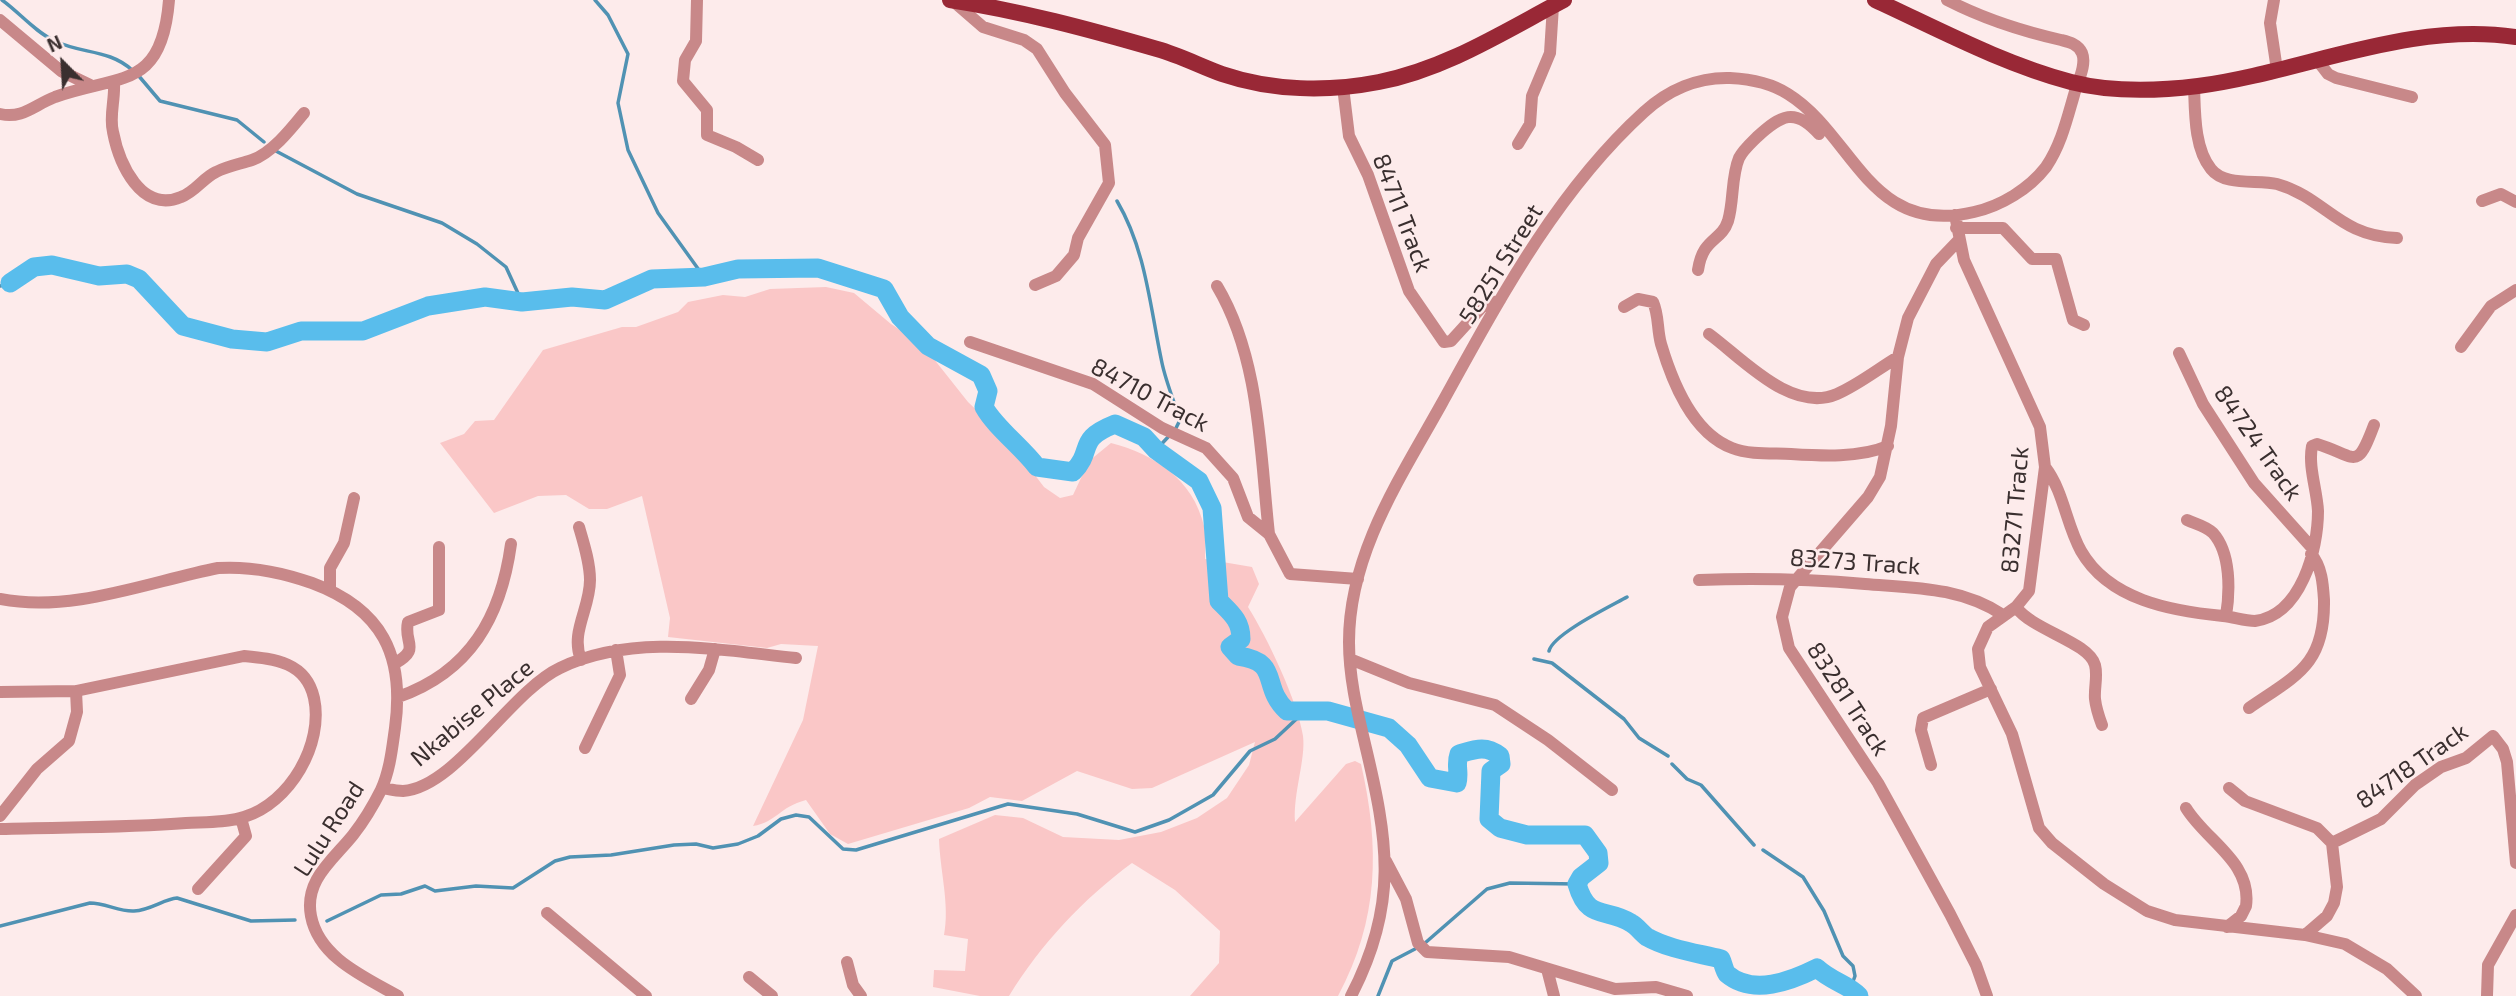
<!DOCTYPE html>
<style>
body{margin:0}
#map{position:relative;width:2516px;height:996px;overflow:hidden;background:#fdebeb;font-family:"Exo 2",sans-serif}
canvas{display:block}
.north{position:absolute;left:28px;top:28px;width:70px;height:70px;-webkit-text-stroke:5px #fdebeb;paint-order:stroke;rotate:336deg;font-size:19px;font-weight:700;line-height:28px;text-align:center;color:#3a2f2f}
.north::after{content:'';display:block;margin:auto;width:24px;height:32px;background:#3a2f2f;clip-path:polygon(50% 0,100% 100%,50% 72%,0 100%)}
</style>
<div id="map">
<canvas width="2516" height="996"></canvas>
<div class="north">N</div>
</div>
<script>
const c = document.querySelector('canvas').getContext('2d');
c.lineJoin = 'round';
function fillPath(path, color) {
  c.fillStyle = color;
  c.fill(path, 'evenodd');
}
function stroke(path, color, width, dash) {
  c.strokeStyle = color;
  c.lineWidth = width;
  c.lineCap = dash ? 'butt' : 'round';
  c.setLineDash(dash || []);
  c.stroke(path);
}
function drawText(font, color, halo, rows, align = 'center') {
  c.font = font + ' "Exo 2",sans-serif';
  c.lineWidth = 5;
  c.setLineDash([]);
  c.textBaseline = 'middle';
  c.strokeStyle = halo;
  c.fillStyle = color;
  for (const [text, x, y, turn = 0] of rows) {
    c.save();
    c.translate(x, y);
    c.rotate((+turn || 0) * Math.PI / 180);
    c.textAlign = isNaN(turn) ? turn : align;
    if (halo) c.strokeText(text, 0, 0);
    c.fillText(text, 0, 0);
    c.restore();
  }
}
fillPath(new Path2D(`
 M826,287L854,293L891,324L922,344L968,402L1009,441L1044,487L1060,498L1073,495L1089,461L1111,443C1154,454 1193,479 1204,526C1206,536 1205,548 1205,559L1252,567L1259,584L1248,607C1267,637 1298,702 1303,736C1306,759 1293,793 1295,822L1346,764L1355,761L1361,764C1380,847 1379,920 1338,996H1190L1219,963L1220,931L1175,890L1132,863C1083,899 1041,944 1009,996H980L933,987L934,970L965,971L968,939L944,935C950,905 940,871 939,839L995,815L1023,818L1063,837L1119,840L1161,832L1197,818L1227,798L1249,765L1255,742L1152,788L1132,789L1077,771L1022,801L990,797L969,808L848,844L830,834L806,800C779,807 777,822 753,826L803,720L818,646L781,644L767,648L668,637L670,618L642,496L607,509H589L566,495L538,496L494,513L440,443L464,434L475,421L494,420L543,350L622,327H636L678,312L688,302L723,295L745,297L770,289Z`), '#fac7c7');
stroke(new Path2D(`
 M2,0C19,12 35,32 55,41C81,54 109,49 132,70
 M595,0L608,15L628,54L618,103L628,150L658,213L704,277
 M138,75L160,101L237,120L264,142
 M274,150L357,194L442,223L477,244L506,267L522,302
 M1117,201C1146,250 1150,307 1162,363C1166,382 1174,401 1180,420L1175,430
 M0,286L10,283
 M1156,450L1169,436
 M1549,651C1553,634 1611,606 1627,597
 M1534,659L1552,663L1624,719L1639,738L1668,756
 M1672,764L1687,779L1701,785L1754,845
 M1763,850L1803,877L1824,911L1843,956L1853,966L1855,976L1851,987
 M327,921L381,895L401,894L425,886L435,891L476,886L513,888L555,861L570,857L611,855L674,845L696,844L713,848L738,844L758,836L781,819L796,815L809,817L843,849L856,850L1008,804L1077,814L1135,832L1169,820L1213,795L1250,751L1275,739L1305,711
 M0,926L90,903C105,903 120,912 134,911C151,910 164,899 177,898L251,921L295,920
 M1425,943L1487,889L1510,883L1577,884
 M1378,996L1392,961L1415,949`), '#5092b3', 3.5);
stroke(new Path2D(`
 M10,283L34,267L52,265L99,276L127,274L139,279L183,326L232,339L267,342L301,331H363L428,306L485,297L522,302L572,297L605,300L652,279L704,277L738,269L818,268L884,289L900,317L928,346L981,375L988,391L984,407C995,427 1022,447 1037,467L1073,472C1095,449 1075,440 1115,424L1144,437L1156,450L1199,481L1212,508L1219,601C1232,614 1241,621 1241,639L1230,647L1238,656C1282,662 1260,686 1287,711H1328L1389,728L1408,745L1430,778L1457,783C1460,772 1455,765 1459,754C1476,749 1486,745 1500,756L1501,764L1491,771L1489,819L1500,828L1527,835H1585L1598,853L1599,863L1581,877L1577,884C1588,922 1606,907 1631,923C1637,926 1641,933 1647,937C1668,949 1697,953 1721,959C1723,963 1724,970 1727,974C1753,996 1791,981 1817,968C1832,982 1848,984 1859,996`), '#59bdec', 19);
stroke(new Path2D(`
 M697,0L696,41L685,60L683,81L707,110V135L736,147L758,160
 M2274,0L2270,23L2277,70
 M953,1L983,27L1024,40L1037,49L1065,93L1105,145L1109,183L1078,238L1074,255L1056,276L1035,285
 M0,20L61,71L90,85
 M2318,61L2328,74L2336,78L2412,97
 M114,84C115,100 109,117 113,132C119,163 141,214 181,197C195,192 203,178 216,172C228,166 240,164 252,160C272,153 291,129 304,113
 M2194,86C2195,112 2194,148 2211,169C2225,187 2258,179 2277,184C2326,198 2338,236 2397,238
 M1343,87L1349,136L1368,175L1409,291L1444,342L1451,341L1482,307L1500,300
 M0,114C23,119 34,105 55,97C120,74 162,90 169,0
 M1518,144L1530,124L1532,96L1550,53L1553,6
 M2482,201L2501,194L2516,202
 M1955,215L1964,260L2040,427L2045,467L2029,591L2016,607L1988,627L1978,649L1980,667L2012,734L2039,828L2052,843L2104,884L2147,911L2175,920L2305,935L2345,944L2387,969L2416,996
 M1956,228H2003L2032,259H2056L2073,320L2084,325
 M1958,241L1936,264L1908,318L1898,357L1891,426L1880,477L1868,497L1790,587L1782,617L1789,648L1878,783L1950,914L1976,965L1987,996
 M1698,270C1703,237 1721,242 1728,221C1734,201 1731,177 1739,158C1743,150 1751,143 1757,137C1781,115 1795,107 1819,134
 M1217,286C1260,358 1260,452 1269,534L1290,574L1358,579
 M1624,307L1638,299L1653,302C1659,315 1657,330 1661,344C1672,381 1692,433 1732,448C1750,455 1773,453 1791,454C1822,456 1859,458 1888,446
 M1709,334C1741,357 1791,414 1837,394C1858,385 1878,369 1898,357
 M970,342L1093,384L1162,428L1206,448L1233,478L1248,517L1269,534
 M2461,347L2491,306L2516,290
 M2179,353L2203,404L2254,483L2313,549
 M2045,467C2064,492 2066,524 2081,551C2109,600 2171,611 2223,616C2234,617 2244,621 2255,621C2301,615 2318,550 2318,511C2317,490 2308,467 2312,446L2317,444C2357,456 2356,473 2374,425
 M2187,520C2196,524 2206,526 2213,533C2231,553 2230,591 2226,616
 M579,527C584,544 590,563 590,580C590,609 570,632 581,660
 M1699,580C1755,578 1809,579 1865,584C1915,588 1960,587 2003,615
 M330,590V568L344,543L354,498
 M0,599C72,613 148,582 218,568C251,566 281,572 312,583C382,609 405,655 395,728C392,749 390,770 381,790C373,806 364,821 353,835C333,860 304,880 311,916C319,958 365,977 398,996
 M2016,607C2032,630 2089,642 2095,665C2098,676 2094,688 2095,699C2096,708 2099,717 2102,725
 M1350,659L1409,683L1495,705L1548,740L1612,790
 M394,664C422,648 403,644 408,622L439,610V547
 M0,692L76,691L244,656C275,659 306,662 314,698C324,744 290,803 244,817C226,823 205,822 186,823C124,828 62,827 0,829
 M398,697C470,672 501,617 511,544
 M691,699L709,670L715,649
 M2249,708C2297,675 2325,665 2324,600C2323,584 2322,567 2311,554
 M585,748L620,675L616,650
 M1931,765L1921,730L1923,718L1991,689
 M382,788C388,789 396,791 403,791C455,788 511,691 560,668C633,633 719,650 796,658
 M2229,788L2245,801L2317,828L2332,843L2337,887L2334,903L2327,916L2305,935
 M2186,808C2206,841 2252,862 2246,906L2241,916L2227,927
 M0,816L37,769L69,741L77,712L76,691
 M2332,843L2381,819L2415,785L2441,767L2466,758L2493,736L2503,749L2507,762L2516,863
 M1386,861L1406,899L1418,943L1427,952L1509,957L1615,989L1656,987L1687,996
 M198,889L246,836L241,818
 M547,913L646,996
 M847,962L853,985L861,996
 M1547,969L1554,996
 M749,977L772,996
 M1351,996C1399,904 1388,840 1365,744C1357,710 1349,677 1349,642C1349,553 1401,477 1442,403C1499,300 1556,192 1644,112C1668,90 1698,77 1730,78C1750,79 1771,83 1788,94C1854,135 1869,237 1974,212C2001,206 2029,189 2046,167C2061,145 2067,119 2074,95C2077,83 2087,65 2082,53C2078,44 2069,42 2061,40C2021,31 1984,19 1947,0
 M2487,996L2488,965L2516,915`), '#c88889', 12);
stroke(new Path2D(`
 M950,0C1021,11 1088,29 1157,49C1179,55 1200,66 1222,74C1272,91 1328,92 1379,82C1446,69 1505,31 1564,0
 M1875,0C1938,29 2003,64 2071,82C2110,92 2158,91 2198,86C2303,72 2408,21 2516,37`), '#992836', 16);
drawText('24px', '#3a2f2f', '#fdebeb', [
 ["84711 Track",1402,213,69],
 ["58251 Street",1501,264,-58],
 ["84710 Track",1150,395,28],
 ["84724 Track",2258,443,55],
 ["83271 Track",2015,510,-85],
 ["83273 Track",1855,562,4],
 ["83281 Track",1848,699,57],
 ["Nkabise Place",472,713,-40],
 ["84718 Track",2412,766,-35],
 ["Lulu Road",329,829,-57]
]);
</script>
